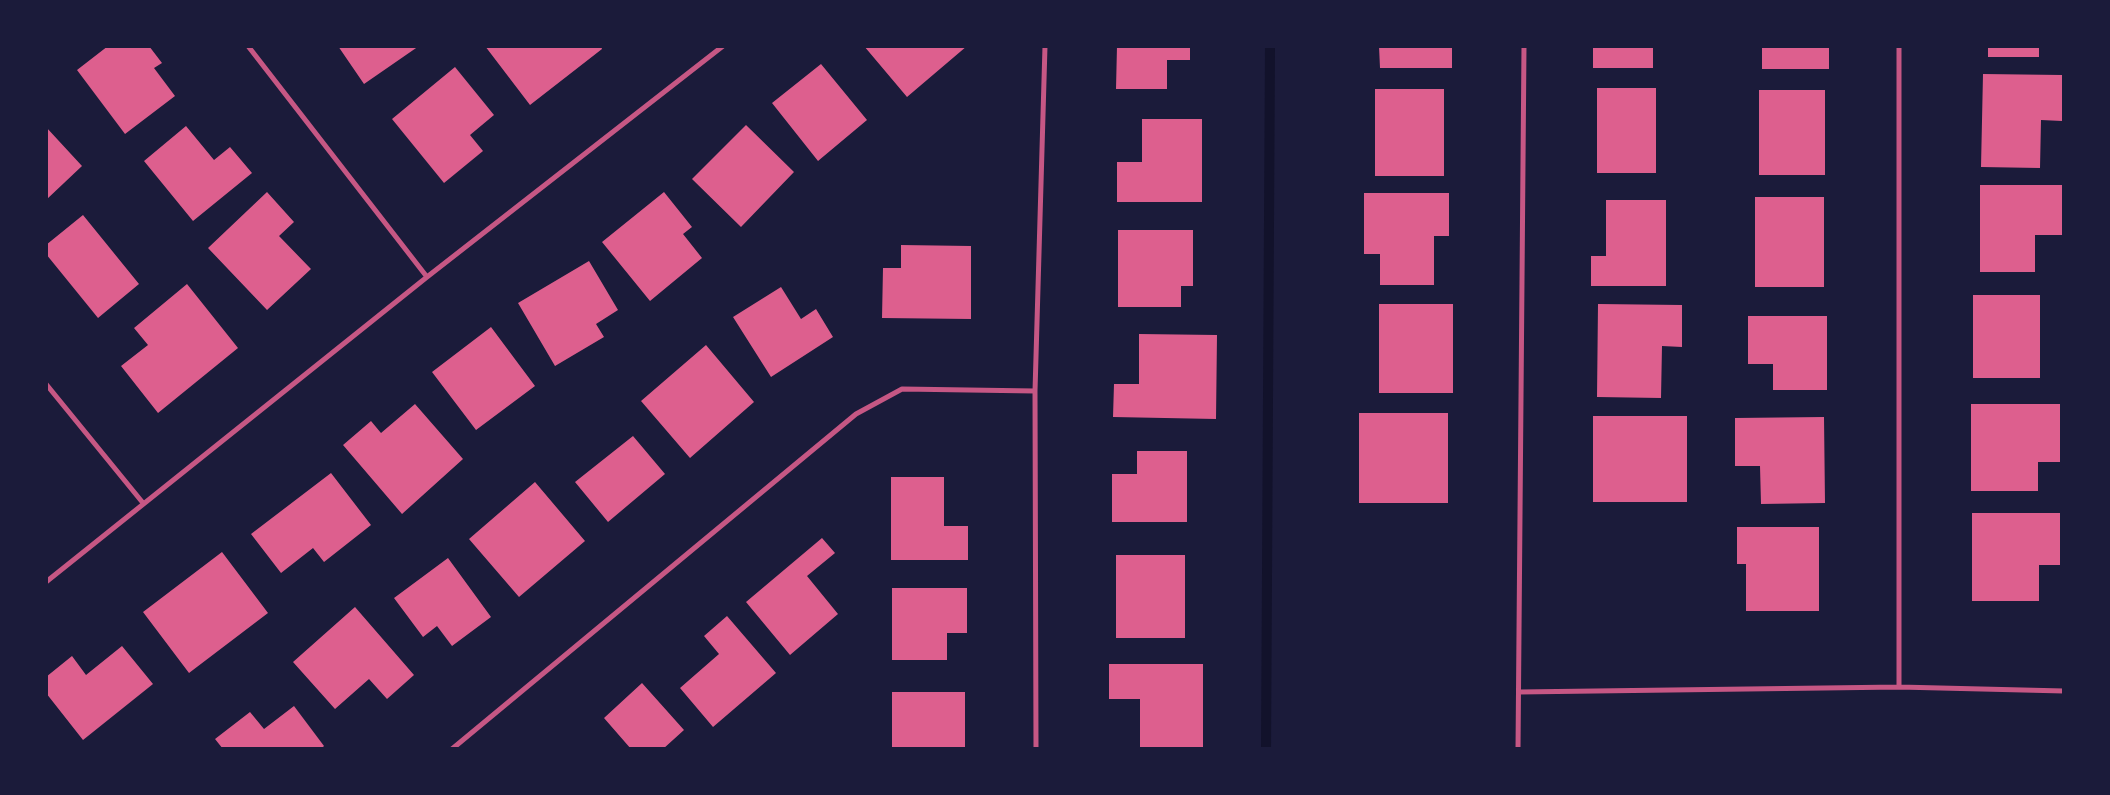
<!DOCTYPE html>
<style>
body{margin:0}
#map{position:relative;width:2110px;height:795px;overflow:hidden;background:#1b1b3a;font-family:"Asap Condensed",sans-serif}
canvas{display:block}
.frame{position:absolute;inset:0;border:48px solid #1b1b3a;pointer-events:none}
</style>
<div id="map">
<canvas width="2110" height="795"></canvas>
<div class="frame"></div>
</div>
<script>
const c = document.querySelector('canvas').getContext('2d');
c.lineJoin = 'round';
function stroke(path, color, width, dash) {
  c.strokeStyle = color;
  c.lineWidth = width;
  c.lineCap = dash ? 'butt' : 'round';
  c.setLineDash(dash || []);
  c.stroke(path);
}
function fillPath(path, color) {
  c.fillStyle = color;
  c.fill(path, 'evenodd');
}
stroke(new Path2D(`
 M1266,749L1270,46`), '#12122b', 10);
fillPath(new Path2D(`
 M108,46H149L162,63L154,68L175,96L125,134L77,70Z
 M338,46H419L364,84Z
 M485,46H601L602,49L530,105Z
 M864,46H967L907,97Z
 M1117,46H1190V60H1167V89H1116Z
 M1379,46H1452V68H1380Z
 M1593,46H1653V68H1593Z
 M1762,46H1829V69H1762Z
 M1988,46H2039V57H1988Z
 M821,64L867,120L818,161L772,103Z
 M455,67L494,115L470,135L483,151L444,183L392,119Z
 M1983,74L2062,75V121L2041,120L2040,168L1981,167Z
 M1597,88H1656V173H1597Z
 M1375,89H1444V176H1375Z
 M1759,90H1825V175H1759Z
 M1142,119H1202V202H1117V162H1142Z
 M746,125L794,172L741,227L692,179Z
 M186,126L214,160L230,147L252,173L193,221L144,161Z
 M46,127L82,166L46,200Z
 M1980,185H2062V235H2035V272H1980Z
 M267,192L294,222L279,236L311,269L267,310L208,248Z
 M664,192L692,227L683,234L702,258L650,301L602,242Z
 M1364,193H1449V236H1434V285H1380V254H1364Z
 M1755,197H1824V287H1755Z
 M1606,200H1666V286H1591V256H1606Z
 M83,215L139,284L98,318L46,254V245Z
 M1118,230H1193V286H1181V307H1118Z
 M901,245L971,246V319L882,318L883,268H901Z
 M589,261L618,310L596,324L604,337L555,366L518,303Z
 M187,284L238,348L158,413L121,366L148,345L134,328Z
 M781,287L801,319L816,309L833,337L771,377L733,317Z
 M1973,295H2040V378H1973Z
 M1379,304H1453V393H1379Z
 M1598,304L1682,305V347L1662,346L1661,398L1597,397Z
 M1748,316H1827V390H1773V364H1748Z
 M491,327L535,386L476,430L432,372Z
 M1139,334L1217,335L1216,419L1113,417L1114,384H1139Z
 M706,345L754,402L690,458L641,401Z
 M415,404L463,459L402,514L343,445L371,421L381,433Z
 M1971,404H2060V462H2038V491H1971Z
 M1359,413H1448V503H1359Z
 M1593,416H1687V502H1593Z
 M1824,417L1825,503L1761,504L1760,466H1735V418Z
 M633,436L665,474L608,522L575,482Z
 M1137,451H1187V522H1112V474H1137Z
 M331,473L371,525L324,562L313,548L281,573L251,534Z
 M891,477H944V526H968V560H891Z
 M535,482L585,541L519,597L469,539Z
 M1972,513H2060V565H2039V601H1972Z
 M1737,527H1819V611H1746V564H1737Z
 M822,538L835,553L807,576L838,614L790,655L746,602Z
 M222,552L268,613L189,673L143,612Z
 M1116,555H1185V638H1116Z
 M448,558L491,617L452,646L437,626L423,637L394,598Z
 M892,588H967V633H947V660H892Z
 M355,607L414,675L387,699L369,679L335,709L293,662Z
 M727,616L776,673L713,727L680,688L719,654L704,636Z
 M122,646L153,684L83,740L46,693V677L72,656L86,675Z
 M1109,664H1203V747H1140V699H1109Z
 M642,683L684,730L663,749H631L604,718Z
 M892,692H965V749H892Z
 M294,706L324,746L321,749H223L215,739L250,712L264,729Z`), '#dd5f8e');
stroke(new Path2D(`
 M248,46L427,277
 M46,384L143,503
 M46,582L427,277L723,46
 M1899,687V46
 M1519,692L1899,687L2064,691
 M452,749L856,414L902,389L1035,391
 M1036,749L1035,391L1045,46
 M1518,749L1524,46`), '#c65784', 5);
</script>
